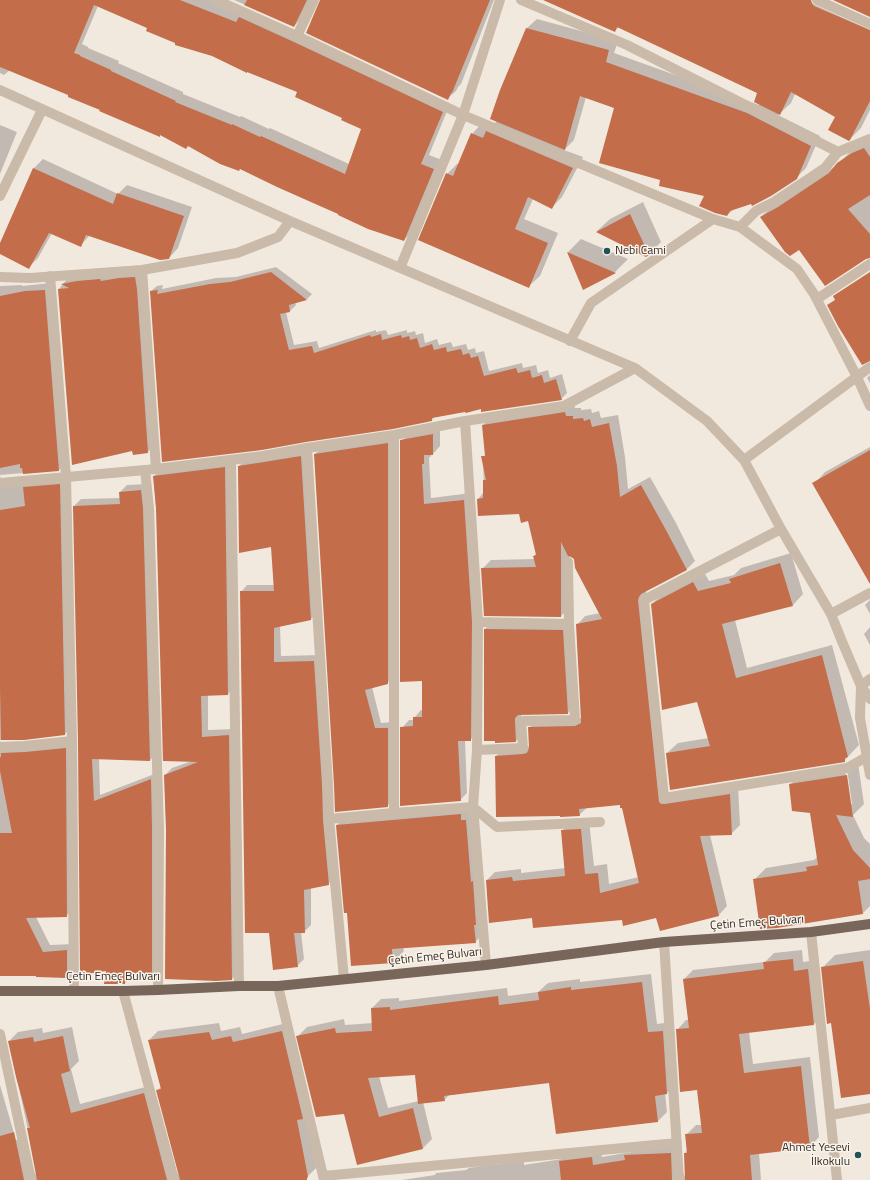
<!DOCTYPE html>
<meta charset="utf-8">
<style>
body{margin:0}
canvas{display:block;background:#f2e9de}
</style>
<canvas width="870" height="1180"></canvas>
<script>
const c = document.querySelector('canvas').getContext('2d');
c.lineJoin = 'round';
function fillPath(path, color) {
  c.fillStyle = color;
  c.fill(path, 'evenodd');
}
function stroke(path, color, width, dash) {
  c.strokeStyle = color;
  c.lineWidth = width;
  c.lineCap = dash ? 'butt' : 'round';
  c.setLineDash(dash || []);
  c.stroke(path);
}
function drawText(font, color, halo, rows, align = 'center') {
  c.font = font + ' "Titillium Web",sans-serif';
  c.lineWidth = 3;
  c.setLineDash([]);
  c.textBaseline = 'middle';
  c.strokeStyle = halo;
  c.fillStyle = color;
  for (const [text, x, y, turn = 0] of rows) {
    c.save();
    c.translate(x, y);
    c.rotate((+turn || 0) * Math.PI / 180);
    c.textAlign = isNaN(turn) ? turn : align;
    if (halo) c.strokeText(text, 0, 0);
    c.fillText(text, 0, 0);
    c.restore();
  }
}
fillPath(new Path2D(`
 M0,0H227L450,104L429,155L442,160L412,232L404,240L340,213L189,145L161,134L159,136L70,95L10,70L4,75L0,73ZM98,6L148,28L176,43L212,55L298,92L363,129L349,164L270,128L269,129L241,116L240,117L183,94V92L118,63L119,61L88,48V47L82,44Z
 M234,0H310L302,18L294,26Z
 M321,0H494L461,84L458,87L456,91L447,99Z
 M546,0H804L870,30V110L861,128L850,139L836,116L795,94L791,103L778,115L820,136L806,168L796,178L752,203L734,209L727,215L705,196L661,179L615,107L586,97L574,140L564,150L583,157L562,197L551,208L533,199L524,219L558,233L540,276L529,286L447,174L457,164H459L472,134L482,123L491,127L497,121L527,28L537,19L618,41L614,53L759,105L760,104L758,93L619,27L615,31Z
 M0,125L17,132L0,174Z
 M870,140V254L799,249L761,217L772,206L790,196L837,165L850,152Z
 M43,159L118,194L127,185L192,207L178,248L169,258L90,235L80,246L52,233L38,258L29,267L0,253V246L34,168Z
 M643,202L661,242L648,255L597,231L610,219Z
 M581,239L628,259L615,272L584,289L568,252Z
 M276,267L312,294L307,299L295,302L296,305L290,311L286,312L294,345L317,341L319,348L376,330V332L386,330L388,335L407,330V333L415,331L416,335L423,333L425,343L437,339L439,345L451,342L453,347L466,344L468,350L475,348L476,353L484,351L489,371L522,363L523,368L536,365L538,373L548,370L550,378L562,374L567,393L561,399L482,408L435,416L432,420L393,428L151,291L157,286L163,285L162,289L216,278L236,277Z
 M140,272L153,446L148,452L59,289L67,279Z
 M51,283L66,463L59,470L0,475V286L22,285V286Z
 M870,375V383L867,378Z
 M574,404L575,408H581V410L591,409L592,413L599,411L601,418L618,415L625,457L628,489L650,477L676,523L695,561L687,569L646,591L667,793L738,786L740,825L731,834L710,835L727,906L719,915L622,919L533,917L487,880L495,872L521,869V873L566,868L562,831L571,822L589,821L594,866L607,864L609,884L639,877L623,807L620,804L588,807L579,815L496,756L505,747L530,746L529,728L538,719L582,718L577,625L585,616L600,613L575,559L569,555V608L561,616L482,569L491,560L535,559L534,556L537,553L528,520L520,513L478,499L484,492L483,457L486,454L483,425L492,417Z
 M440,427V446L433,454H431V456L429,458L431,498L471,493L477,733L470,740H465L467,793L460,800L402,728L409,720H414V718L421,710H423V680L402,441L409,433Z
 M393,437V677L387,683L372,687L381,723L393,722V800L387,806L315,454L321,448Z
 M870,447V582L814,484L825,472Z
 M308,449L318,612L311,619L280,626L281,656L320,655L335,877L328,884L311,888V925L304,932H301L304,959L297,966L241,592L247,585H274L272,546L239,466L246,459Z
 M231,461L234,687L228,694L208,695V730L235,729L239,972L232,979L166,829L165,775L172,768L192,761L156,508L154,476L161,470Z
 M0,476L2,480L66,478L72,727L65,734L23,739L0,740L1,744L72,742L73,909L66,916L36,917L50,945L74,944V970L67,977L36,975H0Z
 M147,484L157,753L150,760L99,758L100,795L157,773L158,971L151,977L132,973V977L125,983L107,970L80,741L74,506L81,499L120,498V492L127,485Z
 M791,553L803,594L793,605L735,620L747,668L832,645L859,745L844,761L667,753L678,743L709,738L698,701L652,604L663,593L704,572L709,581L734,575L741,568Z
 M870,600V614L865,605Z
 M492,623L569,624L574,706L568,713L521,714L522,734L516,741L485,629Z
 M870,627V645L864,634Z
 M858,763L864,804L853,815L864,838L870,844V906L863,913L754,880L766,868L814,860L818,856L811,812L790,785L801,773ZM847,769L852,804H850L845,770Z
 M477,810L486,931L475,942L403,947L404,951L393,962L348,912L337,825L348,815Z
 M802,950L803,962L817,960L823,1015L814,1024L749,1032L753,1064L810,1057L819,1137L810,1147L759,1152L761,1180H402L435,1175L436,1173L466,1170L469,1168L494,1164V1165L524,1161V1165L562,1159L569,1152L601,1149L602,1157L680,1144L682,1171L686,1179L685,1153L687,1150L686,1135L696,1125H702L698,1089L677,1030L686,1020H689L684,979L693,970L765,962L774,953Z
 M870,950V1093L831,1022L822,968L835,955Z
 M651,974L657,1024L672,1022L676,1084L667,1093H665L667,1112L658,1121L557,1132L550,1082L449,1095L444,1100L423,1102L432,1139L423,1148L358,1164L345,1113L298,1036L307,1027L344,1019L345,1025L373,1023L372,1008L381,999L399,998V1001L507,988L508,996L538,992L548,983L580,979V982ZM416,1074L419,1101L388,1108L379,1076Z
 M291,1022L317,1167L308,1176L301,1180H0V1085L16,1140L26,1138L34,1172L38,1177L9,1041L18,1032L42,1028L43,1033L72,1027L79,1061L71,1069L80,1104L153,1085L177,1172L181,1179L158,1090L161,1087L149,1040L158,1031L219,1023L221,1031L240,1027L242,1034Z`), '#0003');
fillPath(new Path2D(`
 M0,0H180L236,22L239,17L294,42L443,112L421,164L434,169L404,241L368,229L338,215V214L277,187L240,169L239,171L220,164L188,146L186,149L160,135V137L99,111L100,110L68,97V95L0,67ZM94,5L147,28L146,31L175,43V45L212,56L247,73V72L297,92L295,97L342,118L341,120L361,129L345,174L261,136L260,137L232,124V125L175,102L176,101L111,71V70L80,56V55L74,53Z
 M247,0H307L294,27L244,5Z
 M320,0H490L452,93H451L448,100L306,33Z
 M543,0H811L812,3L814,6L870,30V101L850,140L849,141L828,130L835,117L791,92L780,115L754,102L757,93L617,27L615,32Z
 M833,0H870V17Z
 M526,28L609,50L606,62L747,113L811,146L797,179L771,196L752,206L751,204L730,211L727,216L715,213L699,206L704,196L659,186L660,180L599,163L614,108L580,96L565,150L490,119L500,90Z
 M486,131L573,168L552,209L528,197L515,229L548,243L529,288L418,240L446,173L453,176L471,133L483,138Z
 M864,148L870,157V195L848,209L870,234V258L866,259L825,286L799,250L790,256L785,252L760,217L778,207L829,173L837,163L852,153Z
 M33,168L113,204L117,193L184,216L169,259L160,260L86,235L81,247L49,233L29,269L0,254V243Z
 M630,214L649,255L646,257L596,232Z
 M567,252L616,273L583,290Z
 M271,272L307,300L289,305L290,312L280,314L289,350L312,346L314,353L370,335L371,337L381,334L382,340L401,335L402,338L409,336L410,340L417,338L420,348L432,344L434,350L446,347L447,352L461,349L463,355L469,353L471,358L478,356L484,376L516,368L518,373L530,370L532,378L542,375L544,383L556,379L562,400L481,412V409L466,413L465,412L432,418V421L393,429L306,442L262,450L162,462L150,291L158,290L157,294L210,284L230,282Z
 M870,272V361L862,365L838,326L827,305L835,300L833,296Z
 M135,277L137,289L148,453L133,455L132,451L72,465L58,289L69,288L61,284L77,281L100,279L101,281L119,278Z
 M45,290L59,471L23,474L22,468H20V464L0,468V296L25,291Z
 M565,412L566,416H573V419L583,418L584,421L590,419L592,427L609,423L617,466L620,497L641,485L667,532L687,570L641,594L639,597L638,600L659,802L661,804H665L730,794L732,835L700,836L719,916L660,931L656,918L623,926L622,920L533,928L532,918L489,923L486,880L512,877L513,881L565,876L561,830L581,829L585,874L598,873L600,893L639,883L622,808H620V805L579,809L580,816L560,817V816L496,817L495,756L523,754L527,753L529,748L528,727L575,726L581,723V720L576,624L602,619L575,568L574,559L571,557L568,556L561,542V617L484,616L481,568L536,567L533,556L536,555L528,521L521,523L519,514L478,516L477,499L483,498V480H486L481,456H485L482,425Z
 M433,434V455H424V464H422L424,504L464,500L472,622L471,741H458L461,801L400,806V727L413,726V717H422V681L400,682V440Z
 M388,443V684L365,690L375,728H388V807L335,812L334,785L314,454Z
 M870,450V584L812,483Z
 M301,456L311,620L274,628V662L314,661L322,785L323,820L329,885L304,890L305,933H294L298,967L273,970L269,933H245L240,591H274L271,547L239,553L238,466L264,462Z
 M225,467L228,695L201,696L202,737L229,735L232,980L216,981L165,979L166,829L164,775L198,762L163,761L156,508L153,476Z
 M60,484L65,735L24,740H1L0,688V510L25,506L23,487Z
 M141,490L143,508L150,761L92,759L94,801L151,779L152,829V978L125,973V984H104L106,971L80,975L78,741L73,506L120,504L119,492Z
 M780,563L793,606L722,624L736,678L822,655L848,757L845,758V762L670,790L666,753L710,746L697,702L662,710L651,604L693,582L698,591L731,583L729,579Z
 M484,629L563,630L568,714L518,715L515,718V721L516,742L495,743V741H484Z
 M66,748L67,917L26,918L43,952L67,950V978L36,977V976H0V833H12L0,771V757H1V753L25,752Z
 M847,775L853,817L836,815L853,850L870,868V879L858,881L863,914L777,928L760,929L753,879L807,871L806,867L818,865L810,813L792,811L789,784Z
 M461,814V820H466L471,882L473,881L476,925H474L476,943L392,949L393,963L351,966L347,913H344L336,825Z
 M793,959L794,971L808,969L814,1025L739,1034L744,1073L801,1066L810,1148L750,1155L752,1180H685L684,1153H687L685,1134L702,1133L697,1090L680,1092L676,1029L689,1028L683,979L764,969L763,962Z
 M863,961L870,1009V1094L841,1098L831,1023L827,1024L821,967Z
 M642,982L648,1032L663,1031L667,1094L655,1096L658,1122L556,1134L549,1083L444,1096L445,1101L418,1104L415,1075L368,1078L379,1117L413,1108L423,1149L357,1165L344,1114L316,1117L296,1036L335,1028L336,1033L372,1031L371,1008L390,1007V1010L498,996L499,1005L539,1000L538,992L571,987V990Z
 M282,1031L303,1119L297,1120L308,1177L307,1178V1180H180L156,1090L161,1089L148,1040L209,1032L212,1040L231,1036L233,1042Z
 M63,1036L70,1071L61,1074L71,1113L144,1093L167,1180H37L27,1128H30L16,1077L8,1041L33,1037L34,1042Z
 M14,1132L24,1180H0V1136Z
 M671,1153L672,1180H561L559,1161L592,1157L593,1165L625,1160L624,1155Z`), '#c36d4b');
stroke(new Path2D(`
 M216,0L297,36L463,115L713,219L740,227L797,269L814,294L857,377L870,406
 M521,0L627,45L838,152
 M817,0L870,24
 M297,36L314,0
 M0,90L290,221L635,368L707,421L744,460L781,529L831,614L841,639L861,686L870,699
 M0,196L42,110
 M740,227L756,211L774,202L825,168L838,152L870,139
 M400,268L463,115L500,0
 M142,270L156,469
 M50,276L66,477L72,741L74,991
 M0,277L30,278L142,270L237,253L278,237L290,221
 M817,299L870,264
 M570,341L591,303L713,219
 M465,421L478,622L477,750L473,807L486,965
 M394,435V813
 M307,448L328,785L329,819L344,979
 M231,460L239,986
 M744,460L870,367
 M145,470L149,508L159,829L158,990
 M0,483L156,469L263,456L307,448L394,435L465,421L564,406L635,368
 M781,529L644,600L664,798L847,768L870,755
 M831,614L870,593
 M478,622L569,624
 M861,686L860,718L870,775
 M861,686L870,679
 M0,747L24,746L72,741
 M477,750L523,748L521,721L575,720L569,624L568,562
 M329,819L394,813L473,807L497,827L600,822
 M811,932L837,1180
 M664,942L679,1180
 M278,986L324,1180
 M123,991L174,1180
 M0,1034L31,1180
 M831,1115L870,1108
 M323,1176L677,1143`), '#cabaaa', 10);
stroke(new Path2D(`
 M0,991H123L158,990L239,986H278L486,965L664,942L811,932L870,924`), '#79665b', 10);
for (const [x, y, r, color] of [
 [607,251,4,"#205258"],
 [858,1155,4,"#205258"]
]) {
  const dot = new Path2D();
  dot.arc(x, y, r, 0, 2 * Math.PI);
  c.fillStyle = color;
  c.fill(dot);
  stroke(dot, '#f9f3ea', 1.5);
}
drawText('12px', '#372e29', '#f9f3ea', [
 ["Nebi Cami",615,251],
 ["Ahmet Yesevi",850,1148,"right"],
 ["İlkokulu",850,1162,"right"]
], 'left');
drawText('12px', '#372e29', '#f9f3ea', [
 ["Çetin Emeç Bulvarı",757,923,-4],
 ["Çetin Emeç Bulvarı",435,957,-6],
 ["Çetin Emeç Bulvarı",113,977]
]);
</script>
